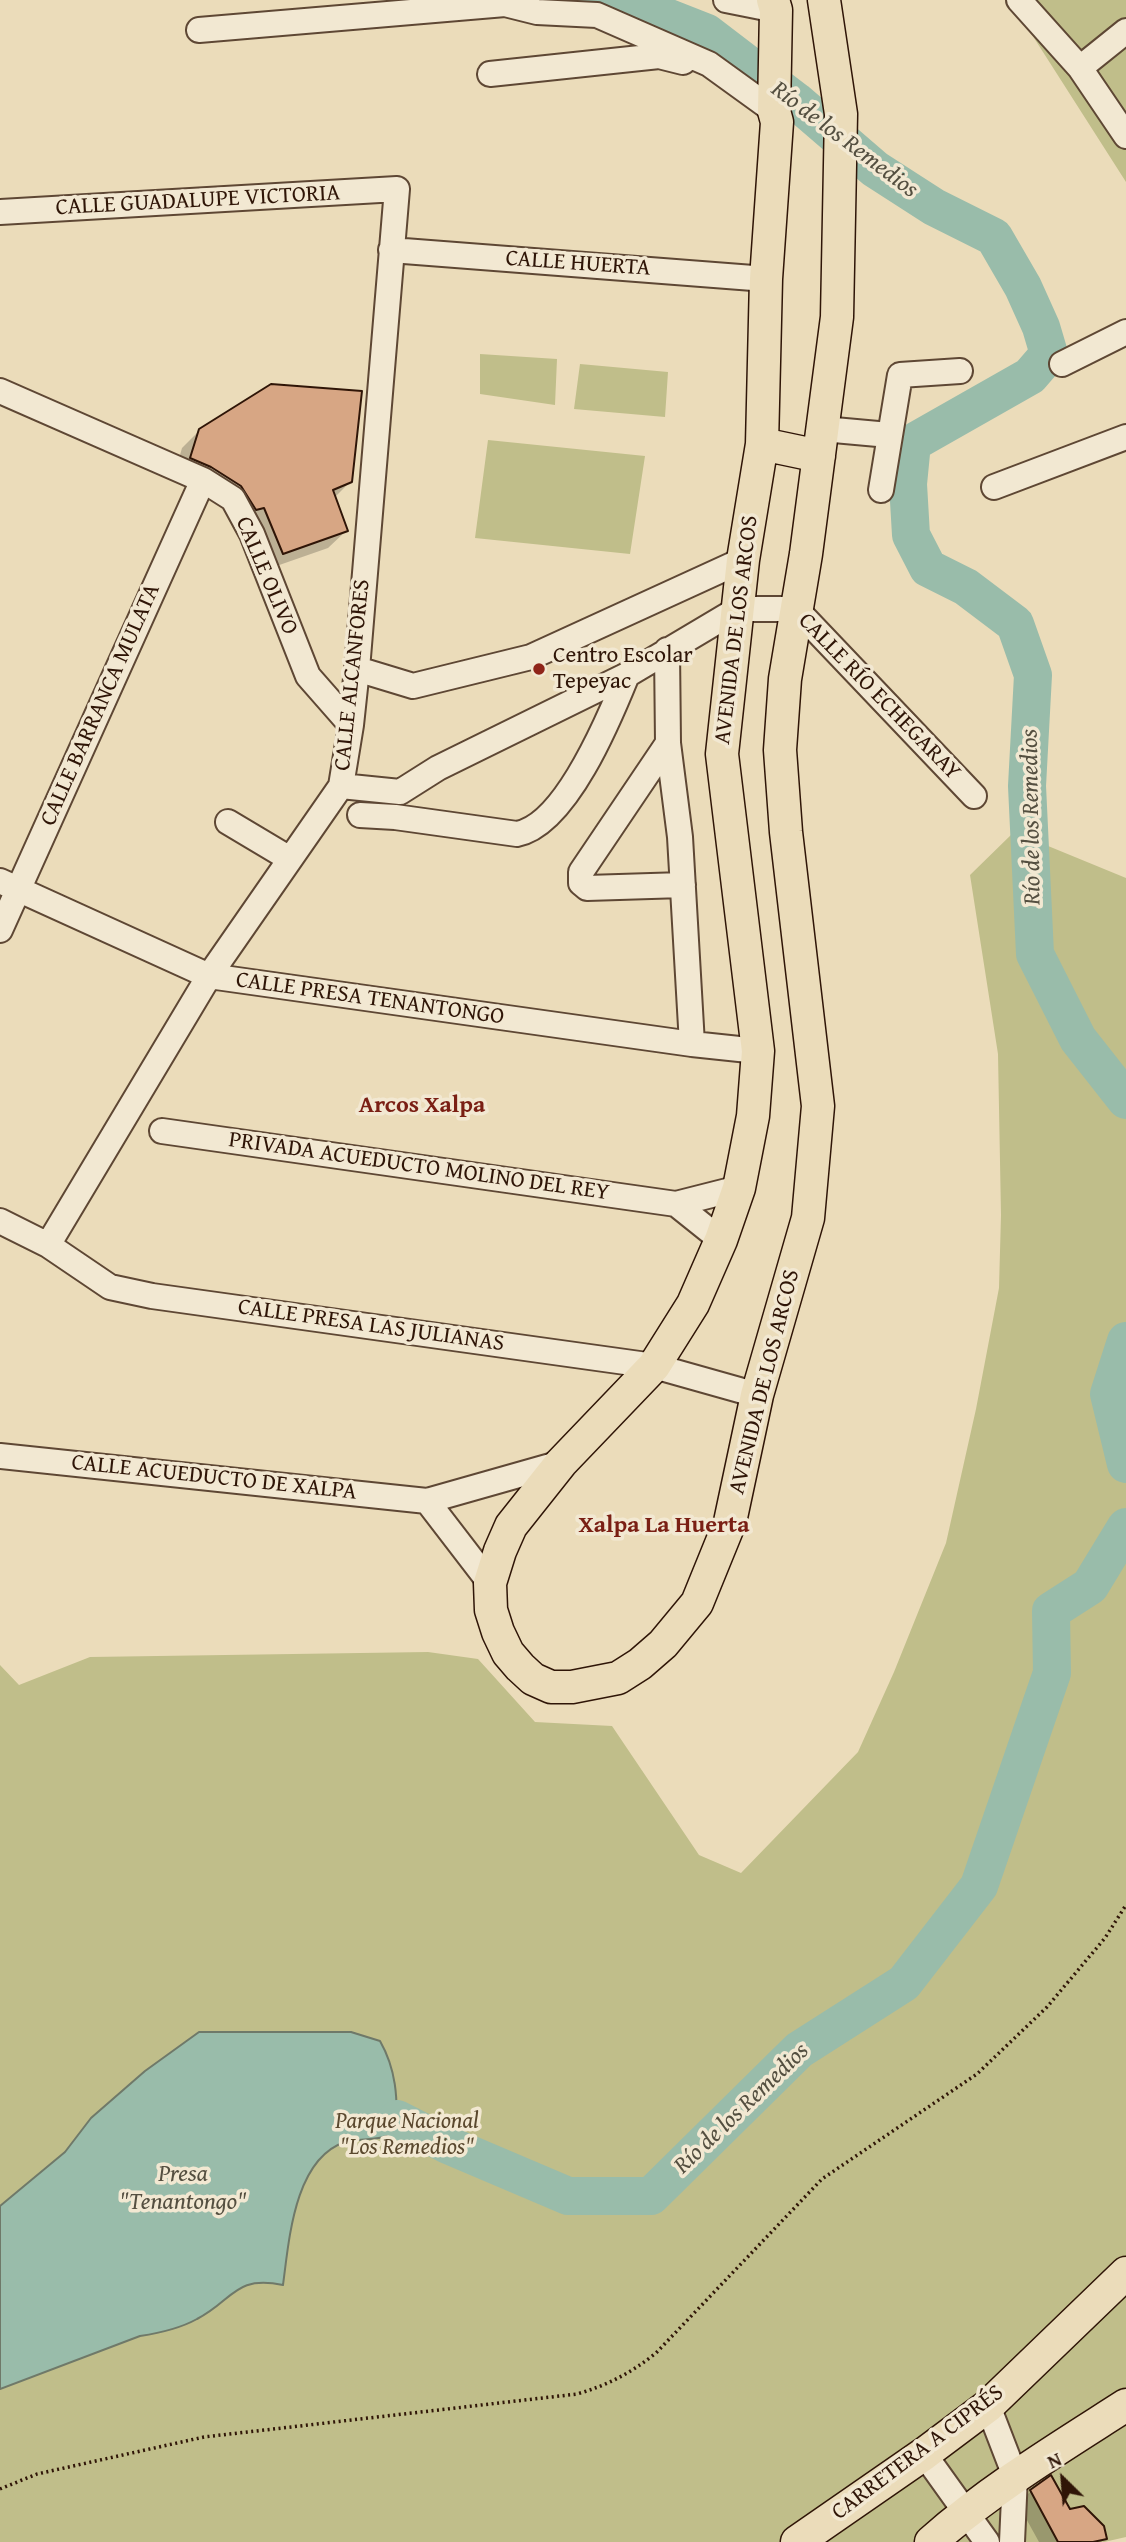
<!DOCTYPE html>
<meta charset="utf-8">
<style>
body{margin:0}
#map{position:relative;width:1126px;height:2542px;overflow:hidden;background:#ebdcba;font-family:"Gentium Book Plus",serif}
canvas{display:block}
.north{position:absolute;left:1028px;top:2444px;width:70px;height:70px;-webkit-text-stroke:5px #f2e8d2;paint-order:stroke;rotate:335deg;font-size:19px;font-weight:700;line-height:28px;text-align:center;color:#2f1507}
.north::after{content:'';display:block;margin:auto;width:24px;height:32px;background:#2f1507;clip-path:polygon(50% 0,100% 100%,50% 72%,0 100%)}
</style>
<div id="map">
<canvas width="1126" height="2542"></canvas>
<div class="north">N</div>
</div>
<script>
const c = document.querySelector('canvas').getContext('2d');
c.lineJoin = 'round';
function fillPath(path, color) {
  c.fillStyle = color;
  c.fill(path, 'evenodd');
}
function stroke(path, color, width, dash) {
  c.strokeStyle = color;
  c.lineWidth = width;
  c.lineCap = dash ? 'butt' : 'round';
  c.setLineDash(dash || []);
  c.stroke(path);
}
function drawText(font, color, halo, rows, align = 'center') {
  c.font = font + ' "Gentium Book Plus",serif';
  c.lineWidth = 7;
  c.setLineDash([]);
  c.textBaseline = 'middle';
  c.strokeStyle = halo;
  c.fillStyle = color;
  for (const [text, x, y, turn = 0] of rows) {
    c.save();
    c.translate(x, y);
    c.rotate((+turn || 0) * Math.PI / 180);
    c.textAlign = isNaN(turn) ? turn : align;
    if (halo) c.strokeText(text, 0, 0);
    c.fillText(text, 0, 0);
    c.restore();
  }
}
fillPath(new Path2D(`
 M1007,0H1126V182L1020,16Z
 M480,354L557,359L555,405L480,394Z
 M580,364L668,372L665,417L574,409Z
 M488,440L645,456L630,554L475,538Z
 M1014,832L1126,878V2537L1104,2542H0V1665L19,1685L90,1657L428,1652L478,1659L535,1722L612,1726L699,1855L741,1873L858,1752L894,1672L946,1543L976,1409L999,1288L1001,1215L998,1054L970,875Z`), '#c0be8a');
const water = new Path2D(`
 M199,2032H351L380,2041C396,2069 398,2098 396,2130C383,2143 362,2137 345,2142C294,2159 289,2241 283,2285C234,2275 234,2300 197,2319C179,2329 160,2333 140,2336L0,2389V2206L65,2152L91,2118L145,2071Z`);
fillPath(water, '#99bcaa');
stroke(water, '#6f7969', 2);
fillPath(new Path2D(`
 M200,430L350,482L334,498L346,531L328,548L265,570L224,504L174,476L182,448Z
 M1031,2491L1069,2511L1105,2538L1101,2542H1039L1018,2504Z`), '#0003');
stroke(new Path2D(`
 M556,0L580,5L631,3L707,33L796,101L875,169L934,207L994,237L1023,287L1041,327L1049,354L1030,376L912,443L908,484L911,535L928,568L966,587L1015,624L1033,675L1027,786L1035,954L1078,1039L1126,1100
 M1126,1341L1109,1394L1126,1464
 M397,2119L448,2145L568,2196H651L799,2050L904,1983L979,1886L1052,1673L1051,1611L1090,1586L1126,1527`), '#99bcaa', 38);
const building = new Path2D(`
 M271,384L362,391L352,482L333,490L348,531L283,554L264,508L256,510L241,486L211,467L190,458L199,429Z
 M1051,2475L1070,2509L1084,2506L1104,2526L1107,2539L1093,2542H1058L1030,2490Z`);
fillPath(building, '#d7a684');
stroke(building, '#2f1507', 2);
const minor = new Path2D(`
 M726,0L776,10
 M1019,0L1080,68L1126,136
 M199,30L505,4L537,12L597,15L709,64L774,111
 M1080,68L1126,31
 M490,74L659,56L683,62
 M0,212L397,189L357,669L351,725L341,786L209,976L48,1245
 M391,250L766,279
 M1062,364L1126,332
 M0,391L203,480L233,499L252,534L308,676L351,725
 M823,429L889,435
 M994,487L1126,437
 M881,490L900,375L960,371
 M667,650L668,743L680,837L692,1044
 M357,669L413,686L531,657L743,560
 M668,743L581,872V883L587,888L683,885
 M341,786L400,792L438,768L627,675L738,609H796L974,796
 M360,815L395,817L517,834C566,825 610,717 627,675
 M228,822L290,859
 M0,881L209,976L692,1044L758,1051
 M0,930L203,480
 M162,1131L676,1204L739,1188
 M676,1204L721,1240
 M0,1221L48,1245L110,1287L152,1296L654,1366L757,1395
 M0,1456L427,1501L561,1463
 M427,1501L490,1583
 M988,2406L1015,2476L1012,2542
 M924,2454L987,2542`);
const major = new Path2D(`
 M773,0L776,10L774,111L777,122L766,279L762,444L743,560L722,754L758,1051L753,1116L739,1188L721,1240L693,1304L654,1366L561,1463L511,1526L500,1551L490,1583L491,1610L498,1632L508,1653L520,1667L533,1679L551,1687H572L618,1678L640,1664L663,1644L697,1603L730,1522L757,1395L808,1218L818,1106L786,832L780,750L785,679L806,554L837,317L841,114L824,0
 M762,444L819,456
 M797,2542L924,2454L988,2406L1126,2273
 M931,2542C991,2489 1059,2448 1126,2405`);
stroke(minor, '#5e4734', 28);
stroke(major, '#2f1507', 35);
stroke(new Path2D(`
 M0,2489L37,2474L204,2437L577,2394C608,2385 631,2373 656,2353L822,2179L977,2074L1047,2007L1105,1938L1126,1905`), '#2f1507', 3.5, [2, 3.5]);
stroke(minor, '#f2e8d2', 24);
stroke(major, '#ebdcba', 32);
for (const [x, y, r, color] of [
 [539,669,7,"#8f2418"]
]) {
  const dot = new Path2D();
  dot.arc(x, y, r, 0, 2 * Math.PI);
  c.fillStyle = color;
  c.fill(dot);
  stroke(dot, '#f2e8d2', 2.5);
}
drawText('23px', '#2f1507', '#f2e8d2', [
 ["CALLE GUADALUPE VICTORIA",198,201,-3],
 ["CALLE HUERTA",578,264,4],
 ["CALLE OLIVO",266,576,67],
 ["AVENIDA DE LOS ARCOS",737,630,-83],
 ["CALLE ALCANFORES",353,675,-84],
 ["CALLE RÍO ECHEGARAY",879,697,46],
 ["CALLE BARRANCA MULATA",101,705,-66],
 ["CALLE PRESA TENANTONGO",370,999,8],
 ["PRIVADA ACUEDUCTO MOLINO DEL REY",419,1167,8],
 ["CALLE PRESA LAS JULIANAS",371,1326,8],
 ["AVENIDA DE LOS ARCOS",765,1382,-76],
 ["CALLE ACUEDUCTO DE XALPA",214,1478,6],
 ["CARRETERA A CIPRÉS",918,2453,-37]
]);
drawText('23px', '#2f1507', '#f2e8d2', [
 ["Centro Escolar",553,656],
 ["Tepeyac",553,682]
], 'left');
drawText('italic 23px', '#5a482e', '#f2e8d2', [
 ["Parque Nacional",407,2122],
 ["\"Los Remedios\"",407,2148]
]);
drawText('italic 24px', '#544f40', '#f2e8d2', [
 ["Río de los Remedios",844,140,37],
 ["Río de los Remedios",1032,817,-91],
 ["Río de los Remedios",742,2109,-44],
 ["Presa",183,2175],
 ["\"Tenantongo\"",183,2203]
]);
drawText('bold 24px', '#7a1f14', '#f2e8d2', [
 ["Arcos Xalpa",422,1106],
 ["Xalpa La Huerta",664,1526]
]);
</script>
